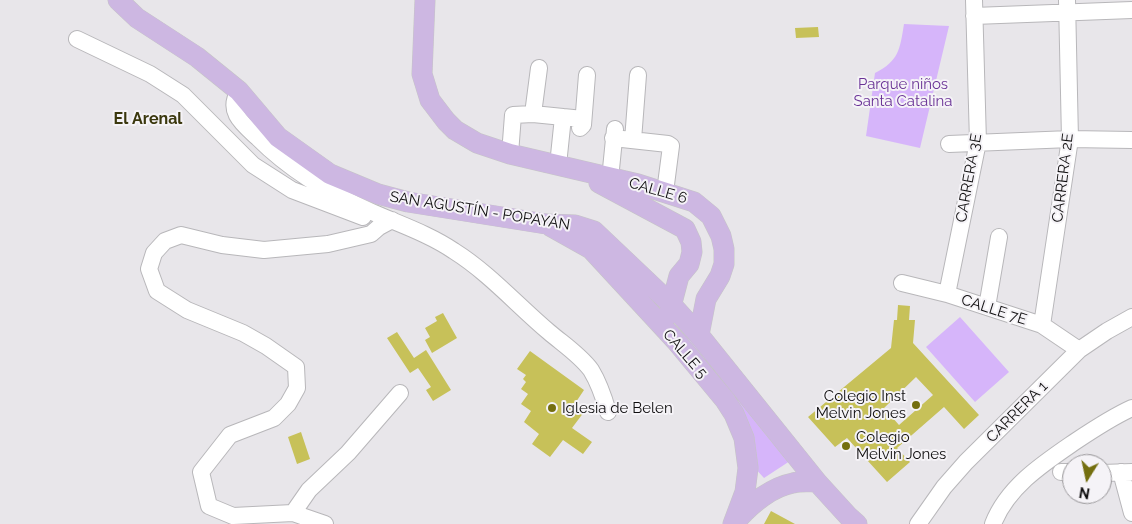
<!DOCTYPE html>
<meta charset="utf-8">
<style>
body{margin:0}
#map{position:relative;width:1132px;height:524px;overflow:hidden;background:#e8e6ea;font-family:Raleway,sans-serif}
canvas{display:block}
.north{position:absolute;left:1062px;top:454px;width:50px;height:50px;box-sizing:border-box;background:#f5f3f7;border:1px solid #99979a;border-radius:50%;rotate:190deg;font-size:14px;font-weight:700;line-height:20px;text-align:center;color:#0e0d0e}
.north::after{content:'';display:block;margin:auto;width:18px;height:22px;background:#746f0f;clip-path:polygon(50% 0,100% 100%,50% 72%,0 100%)}
</style>
<div id="map">
<canvas width="1132" height="524"></canvas>
<div class="north">N</div>
</div>
<script>
const c = document.querySelector('canvas').getContext('2d');
c.lineJoin = 'round';
function fillPath(path, color) {
  c.fillStyle = color;
  c.fill(path, 'evenodd');
}
function stroke(path, color, width, dash) {
  c.strokeStyle = color;
  c.lineWidth = width;
  c.lineCap = dash ? 'butt' : 'round';
  c.setLineDash(dash || []);
  c.stroke(path);
}
function drawText(font, color, halo, rows, align = 'center') {
  c.font = font + ' Raleway,sans-serif';
  c.lineWidth = 4;
  c.setLineDash([]);
  c.textBaseline = 'middle';
  c.strokeStyle = halo;
  c.fillStyle = color;
  for (const [text, x, y, turn = 0] of rows) {
    c.save();
    c.translate(x, y);
    c.rotate((+turn || 0) * Math.PI / 180);
    c.textAlign = isNaN(turn) ? turn : align;
    if (halo) c.strokeText(text, 0, 0);
    c.fillText(text, 0, 0);
    c.restore();
  }
}
fillPath(new Path2D(`
 M904,24L949,26L920,148L866,136L875,73C899,61 900,49 904,24Z
 M960,317L1009,372L975,402L926,347Z
 M689,328L793,459L764,478L752,465L680,336Z`), '#d6b5fa');
fillPath(new Path2D(`
 M818,27L819,37L796,38L795,28Z
 M898,305L910,306L909,320H915L913,343L979,415L964,429L944,407L897,448L910,462L887,482L847,438L835,447L808,417L891,348L894,320H897ZM916,377L933,395L899,425L884,408Z
 M443,313L457,338L432,353L425,340L430,337L425,328L437,321L435,317Z
 M397,332L414,358L426,350L451,390L433,401L426,390L431,387L418,368L410,373L387,338Z
 M530,351L584,390L574,405L584,412L572,428L592,442L583,454L563,440L550,457L532,444L539,434L524,422L531,411L521,404L528,394L521,389L526,382L523,379L526,375L517,369Z
 M301,432L310,459L297,464L288,437Z
 M771,511L795,524H764Z`), '#c7c159');
const minor = new Path2D(`
 M974,16L1132,10
 M77,39L150,74L183,95L253,165L292,190L363,217
 M239,91C226,112 243,124 258,138C290,170 330,194 372,212C399,224 429,234 454,251C489,273 517,305 549,332C563,344 580,355 591,370C599,383 604,398 608,412
 M533,114L539,68
 M580,128L583,125L587,75
 M613,138L668,144L671,146L665,192
 M633,140L638,75
 M949,144L1070,139L1132,140
 M510,154L513,115L533,114L583,119
 M558,165L563,117
 M610,179L615,129
 M902,283L947,294L1042,325L1079,350
 M947,294L978,142L974,0
 M987,307L999,237
 M1042,325L1070,139L1067,0
 M1061,472H1072
 M1121,472L1132,513
 M1102,473L1132,472
 M293,513L309,490L348,453L400,393
 M325,524L293,513L233,516L209,506L201,472L230,435L274,418L288,404L297,388L296,367L266,346L243,333L187,310L157,291L149,269L154,253L165,241L181,235L222,245L264,250L328,244L371,234L379,227L392,220
 M918,524L944,487L966,462L1079,350L1107,331L1132,317
 M993,524C1008,486 1044,463 1076,441C1094,429 1112,417 1132,408`);
const major = new Path2D(`
 M118,0L137,18L197,57L239,91L278,137L330,174L378,194L408,202L546,224L575,225L594,231L671,304L699,335L817,482L848,516L857,524
 M425,0L422,74L430,100L446,121L455,130L477,143L510,154L638,184L694,202L711,216L721,236L724,249V264L720,276L706,299L699,335
 M599,183L685,229L691,242L692,252L689,264L679,276L669,314
 M550,226L591,249L676,341L725,400L734,414L744,438L748,468L745,492L733,524
 M738,519C752,503 772,487 793,483C801,481 809,482 817,482`);
stroke(minor, '#b8b7ba', 18);
stroke(major, '#c5c5c5', 21);
stroke(minor, '#fff', 16);
stroke(major, '#cdb7e2', 20);
for (const [x, y, r, color] of [
 [916,405,5,"#746f0f"],
 [552,408,5,"#746f0f"],
 [846,446,5,"#746f0f"]
]) {
  const dot = new Path2D();
  dot.arc(x, y, r, 0, 2 * Math.PI);
  c.fillStyle = color;
  c.fill(dot);
  stroke(dot, '#f5f3f7', 2);
}
drawText('15px', '#6a3396', '#f5f3f7', [
 ["Parque niños",903,84],
 ["Santa Catalina",903,101]
]);
drawText('15px', '#0e0d0e', '#f5f3f7', [
 ["CARRERA 3E",969,178,-80],
 ["CARRERA 2E",1063,178,-83],
 ["CALLE 6",658,191,16],
 ["SAN AGUSTÍN - POPAYÁN",480,211,9],
 ["CALLE 7E",994,310,18],
 ["CALLE 5",685,354,49],
 ["CARRERA 1",1017,412,-45]
]);
drawText('15px', '#0e0d0e', '#f5f3f7', [
 ["Colegio Inst",906,396,"right"],
 ["Melvin Jones",906,413,"right"],
 ["Iglesia de Belen",562,408],
 ["Colegio",856,437],
 ["Melvin Jones",856,454]
], 'left');
drawText('bold 16px', '#3b380e', '#f5f3f7', [
 ["El Arenal",148,119]
]);
</script>
